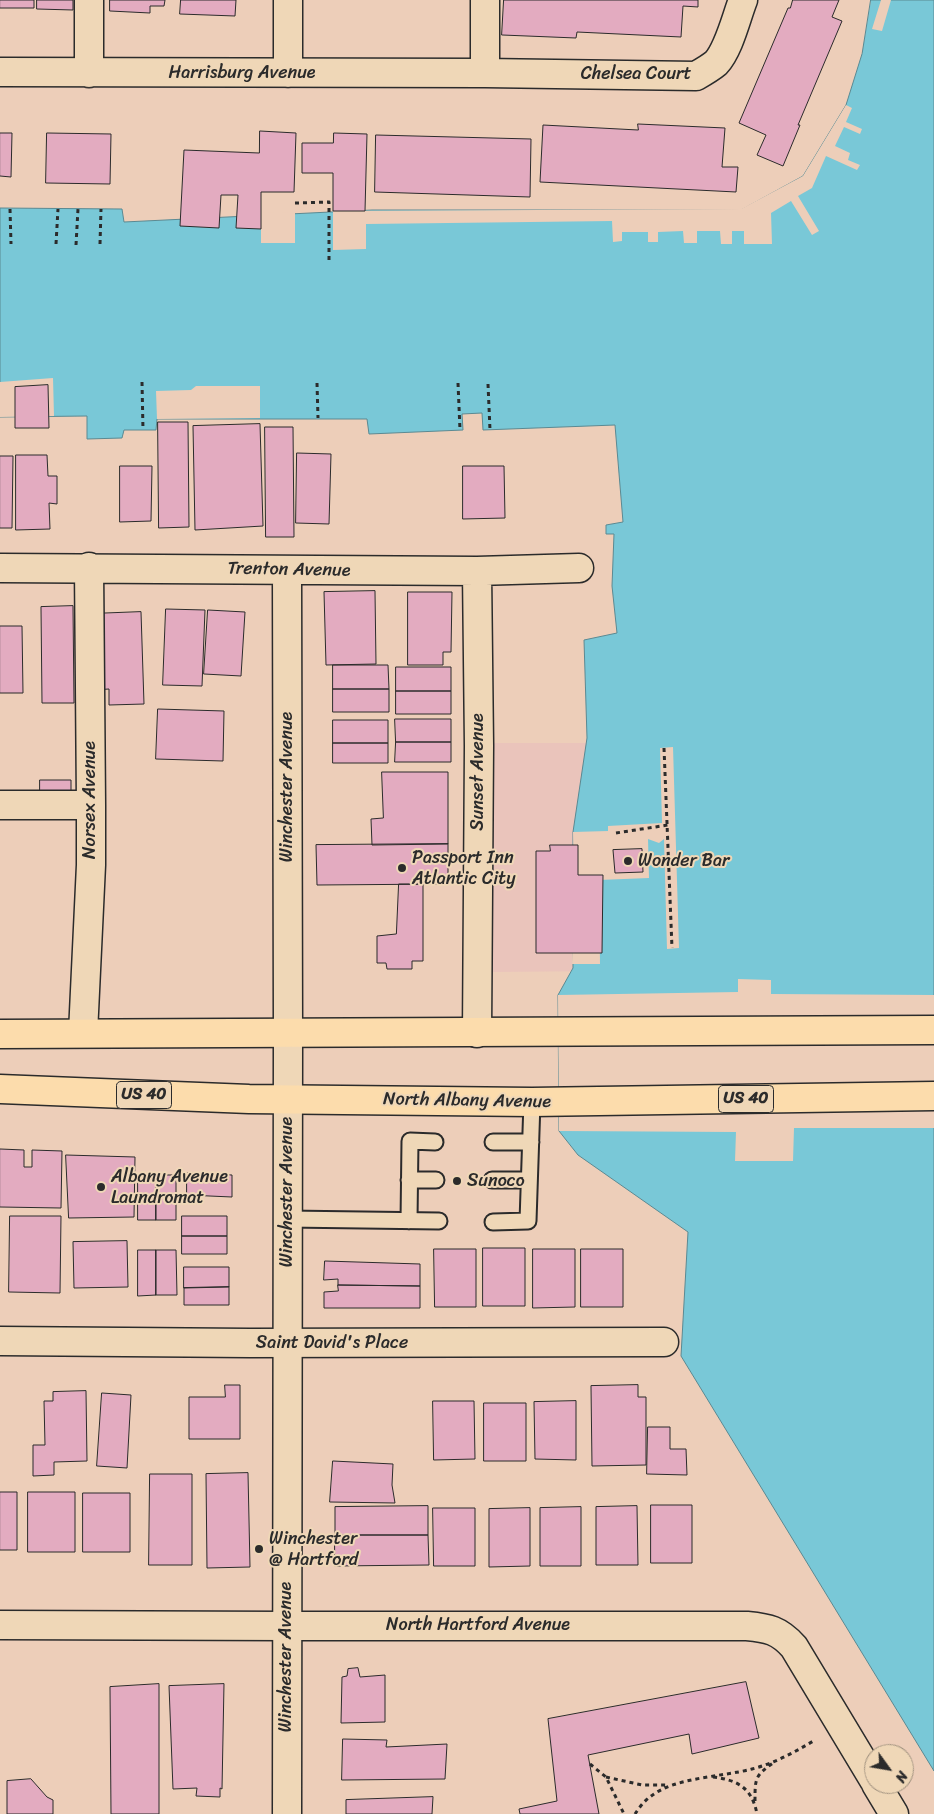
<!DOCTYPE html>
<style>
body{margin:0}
#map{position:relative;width:934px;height:1814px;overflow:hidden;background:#edceb9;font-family:Sriracha,sans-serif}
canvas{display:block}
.north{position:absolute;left:864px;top:1744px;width:50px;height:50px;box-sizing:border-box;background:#efd7b7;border:1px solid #a1927f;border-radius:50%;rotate:122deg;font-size:14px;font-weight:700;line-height:20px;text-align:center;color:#2b2b2b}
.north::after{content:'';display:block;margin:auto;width:18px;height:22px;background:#2b2b2b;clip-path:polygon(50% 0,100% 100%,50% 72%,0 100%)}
</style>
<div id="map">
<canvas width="934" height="1814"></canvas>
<div class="north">N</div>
</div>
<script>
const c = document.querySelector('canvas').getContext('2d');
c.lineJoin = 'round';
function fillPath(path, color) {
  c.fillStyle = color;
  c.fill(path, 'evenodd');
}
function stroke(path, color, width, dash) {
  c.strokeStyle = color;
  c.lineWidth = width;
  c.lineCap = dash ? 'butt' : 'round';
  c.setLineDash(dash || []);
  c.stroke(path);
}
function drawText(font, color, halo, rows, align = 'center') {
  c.font = font + ' Sriracha,sans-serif';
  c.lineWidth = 4;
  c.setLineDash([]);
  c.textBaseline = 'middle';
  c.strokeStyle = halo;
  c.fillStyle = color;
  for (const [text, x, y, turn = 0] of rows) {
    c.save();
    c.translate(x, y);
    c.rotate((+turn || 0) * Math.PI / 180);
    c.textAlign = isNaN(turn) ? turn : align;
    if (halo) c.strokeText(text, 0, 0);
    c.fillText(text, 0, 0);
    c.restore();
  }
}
fillPath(new Path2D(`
 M492,743H607V971L491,972Z`), '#eac4bb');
const water = new Path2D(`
 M871,0H934V1771L681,1356L688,1232L578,1155L559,1131L558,995L573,968V832L587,738L584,640L617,633L612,586L614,534H606V525L623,522L615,425L483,430L482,413L462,414L463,430L369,434L367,419H157L156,430H124L122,438L87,439V416L0,417V208L122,209L124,222L372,210H741L803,176L846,105L862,54Z`);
fillPath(water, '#79c8d7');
stroke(water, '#5a8992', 1);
fillPath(new Path2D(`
 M881,0H891L882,31L872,29Z
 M846,105L852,108L846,122L862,129L860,134L844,127L835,146L850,153L848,160L860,165L857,170L826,156L812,188L798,196L819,231L812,235L791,201L771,213L772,244H744V231H732V244H721L720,231H697V243H684L683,231L658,232V242H648V232H622V241L613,242L612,221L366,224V249L333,250V211L741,209L803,176Z
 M295,212V243H261V213Z
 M53,378L54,416L0,417V382Z
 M196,386H260V418L157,419L156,391L191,390Z
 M673,747L679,948L667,949L664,839L659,843L648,839L649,878L599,880L600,964H572L574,887L573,832L608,831V826L662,823L660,748Z
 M738,979L771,980V994L934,995V1128H794L793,1161H735L736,1132L559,1131L558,995L738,992Z`), '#edceb9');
const building = new Path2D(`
 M0,0H34V8H0Z
 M37,0H73V10L37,9Z
 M110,0H165L164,6H150V13L110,11Z
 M181,0H236L235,16L180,14Z
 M504,0H698V7L683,6L681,37L577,32L576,38L502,35Z
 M793,0H839L832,17L842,21L798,125H800L783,166L757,155L766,135L739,123L788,8H790Z
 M638,124L725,128L722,167H738L736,192L540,182L543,125L638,130Z
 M260,131L296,133L294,192H261V229L236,228L238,195H221L219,228L180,226L184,150L259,153Z
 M0,133H12L11,177L0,176Z
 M47,133L111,134L110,184L46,183Z
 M334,133L367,134L365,211H333V173H302V143H333Z
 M376,135L531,139L530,197L375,192Z
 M48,385L49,428H15V387Z
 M158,422H188L189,527L159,528Z
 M260,424L263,526L195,530L193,426Z
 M265,427H293L294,537H266Z
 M297,453L331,454L329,524L296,523Z
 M16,455H47L48,476H57V504L49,503L50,529L16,530Z
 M0,456H13L12,528H0Z
 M120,466H152L151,521L120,522Z
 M463,466H504L505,518L463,519Z
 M375,591L376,664L326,665L324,592Z
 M408,592H452L451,652H443V665H408Z
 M73,606L74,703H42L41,607Z
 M166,609L205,610L202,686L163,685Z
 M208,610L245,612L241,676L204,674Z
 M141,612L144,704L109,705V689L93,690L90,614Z
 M0,626H22L23,693H0Z
 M333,665H388L389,689H333Z
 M396,667H451V691H396Z
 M333,689H389V712H333Z
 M396,691H451V714H396Z
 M158,709L224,711L223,761L156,759Z
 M395,719H451V742H396Z
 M333,720H388V743H333Z
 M396,742H451V762H395Z
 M333,743H388V763H333Z
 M382,772H448V844L372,845L371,819L383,818Z
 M40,780H71V791H40Z
 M448,844V884L317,885L316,845Z
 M550,845H578V875H603L602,953H536V851H550Z
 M642,849L643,872L615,873L613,850Z
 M399,884H423V961H412V969H387L386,963H377V936L396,934Z
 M0,1149L24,1150V1167H32V1150L62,1151L61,1208L0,1207Z
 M66,1155L135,1157L134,1217L69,1218Z
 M187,1173L232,1175V1197L187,1195Z
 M138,1175H156V1220H138Z
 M156,1175H176V1220H156Z
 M10,1216H61L60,1293L9,1292Z
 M182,1216H227V1236H182Z
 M182,1236H227V1254H182Z
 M127,1241L128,1287L74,1288L73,1242Z
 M483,1248H525V1306H483Z
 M434,1249H476V1307H435Z
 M533,1249H575V1307L533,1308Z
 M581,1249H623V1307H581Z
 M138,1250H156V1295L138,1296Z
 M156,1250H176L177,1295H156Z
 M325,1261L420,1264V1286L338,1285V1279L324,1280Z
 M184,1267H229V1287L184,1288Z
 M338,1285L420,1286V1308H324V1292L338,1291Z
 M229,1287V1305H184V1288Z
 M225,1385H240V1439H189V1397H225Z
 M638,1385V1397H646V1465L592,1466L591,1386Z
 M86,1391L87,1461L54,1462V1475L33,1476V1445H45L44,1401H53V1392Z
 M102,1393L131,1395L127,1468L97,1466Z
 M433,1401H474L475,1459L434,1460Z
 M576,1401V1460L535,1459L534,1402Z
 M484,1403H526V1461H484Z
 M648,1427H670V1449H686L687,1475L647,1474Z
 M333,1461L393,1464L392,1485L395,1503L330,1502Z
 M248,1473L250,1567L207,1568L206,1474Z
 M150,1474H192V1565H149Z
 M0,1492H17V1550H0Z
 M28,1492H75V1552H28Z
 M83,1493H130V1552H83Z
 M651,1505H692V1563H651Z
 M428,1506V1535H335V1507Z
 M637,1506L638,1565H596V1507Z
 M581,1507V1566H540V1508Z
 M433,1508H475V1566H434Z
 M530,1508V1566L489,1567V1509Z
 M335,1535H428L429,1565L335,1566Z
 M358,1668L360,1677L385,1675V1722L341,1723L342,1677L347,1676L348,1669Z
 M746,1682L759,1738L692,1754L689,1734L588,1755L599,1814H520L519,1809L557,1801L548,1719Z
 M159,1684V1814H111L110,1687Z
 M224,1684L222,1789L220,1788V1797L196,1796L197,1788L173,1789L169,1686Z
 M343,1739L387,1740L386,1747L447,1744L445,1779L342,1780Z
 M31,1779L47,1797L53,1800V1814H7V1781Z
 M433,1797L432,1814H346V1800Z`);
fillPath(building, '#e3abc0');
stroke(building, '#2b2b2b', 1);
const lane = new Path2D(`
 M493,1142H531
 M409,1180H436
 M492,1180H529
 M287,1219L439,1221
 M409,1221L410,1141L435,1142
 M493,1222L528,1221L532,1102`);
const street = new Path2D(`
 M485,0V73
 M0,72L485,73L696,76C703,72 710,68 716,63C729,49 736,18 743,0
 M89,73V0
 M288,73V0
 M0,568L477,571L579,568
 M287,570L288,1033
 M477,571L479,746L477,1033
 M0,805H91
 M83,1033L91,865V805L89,567
 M0,1341L250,1343L664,1342
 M0,1625L287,1626`);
const secondary = new Path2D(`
 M287,1626H747C768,1628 779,1630 794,1647L874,1780
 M876,1784L894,1814
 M287,1814L288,1033`);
const highway = new Path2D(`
 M0,1034L934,1030
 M0,1089L249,1099L532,1102L934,1096`);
stroke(lane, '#2b2b2b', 19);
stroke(street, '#2b2b2b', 31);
stroke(secondary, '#2b2b2b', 31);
stroke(highway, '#2b2b2b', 31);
stroke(new Path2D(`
 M295,203L329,202V261
 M10,209L11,244
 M56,244L58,209
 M100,244L101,209
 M76,245L78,209
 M142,382L143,430
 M317,383L318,418
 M458,383L460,430
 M488,384L490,430
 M664,748L672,948
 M616,833L668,825
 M590,1764L606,1777L624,1814
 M606,1777L642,1785H669
 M713,1777C738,1780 752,1788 757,1814
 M755,1801C755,1778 755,1776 773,1763
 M635,1814C639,1808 644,1801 650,1797C674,1777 722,1777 752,1769C775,1763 795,1752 815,1740`), '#2b2b2b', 3, [4, 4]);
stroke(lane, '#efd7b7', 15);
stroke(street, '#efd7b7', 28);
stroke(secondary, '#efd7b7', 28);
stroke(highway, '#fcdcac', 28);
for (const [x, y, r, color] of [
 [628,861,5,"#2b2b2b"],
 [402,868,5,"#2b2b2b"],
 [457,1181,5,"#2b2b2b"],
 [101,1187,5,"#2b2b2b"],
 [259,1549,5,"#2b2b2b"]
]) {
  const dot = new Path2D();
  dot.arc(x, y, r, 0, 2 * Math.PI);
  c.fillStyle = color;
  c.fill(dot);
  stroke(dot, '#efd7b7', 2);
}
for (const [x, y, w] of [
 [144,1095,55],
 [746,1099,55]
]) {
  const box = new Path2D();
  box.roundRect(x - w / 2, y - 13.5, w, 27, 4);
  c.fillStyle = '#efd7b7';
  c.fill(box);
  stroke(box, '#2b2b2b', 1);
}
drawText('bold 16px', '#2b2b2b', null, [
 ["US 40",144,1095],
 ["US 40",746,1099]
]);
drawText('18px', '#2b2b2b', '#efd7b7', [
 ["Harrisburg Avenue",242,73],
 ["Chelsea Court",636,74],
 ["Trenton Avenue",289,570,1],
 ["Sunset Avenue",478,772,-90],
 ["Winchester Avenue",287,787,-90],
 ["Norsex Avenue",90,800,-90],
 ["North Albany Avenue",467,1101,1],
 ["Winchester Avenue",287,1192,-90],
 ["Saint David's Place",332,1343],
 ["North Hartford Avenue",478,1625],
 ["Winchester Avenue",286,1657,-90]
]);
drawText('18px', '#2b2b2b', '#efd7b7', [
 ["Passport Inn",412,858],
 ["Atlantic City",412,879],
 ["Wonder Bar",638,861],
 ["Albany Avenue",111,1177],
 ["Laundromat",111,1198],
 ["Sunoco",467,1181],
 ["Winchester",269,1539],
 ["@ Hartford",269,1560]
], 'left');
</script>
